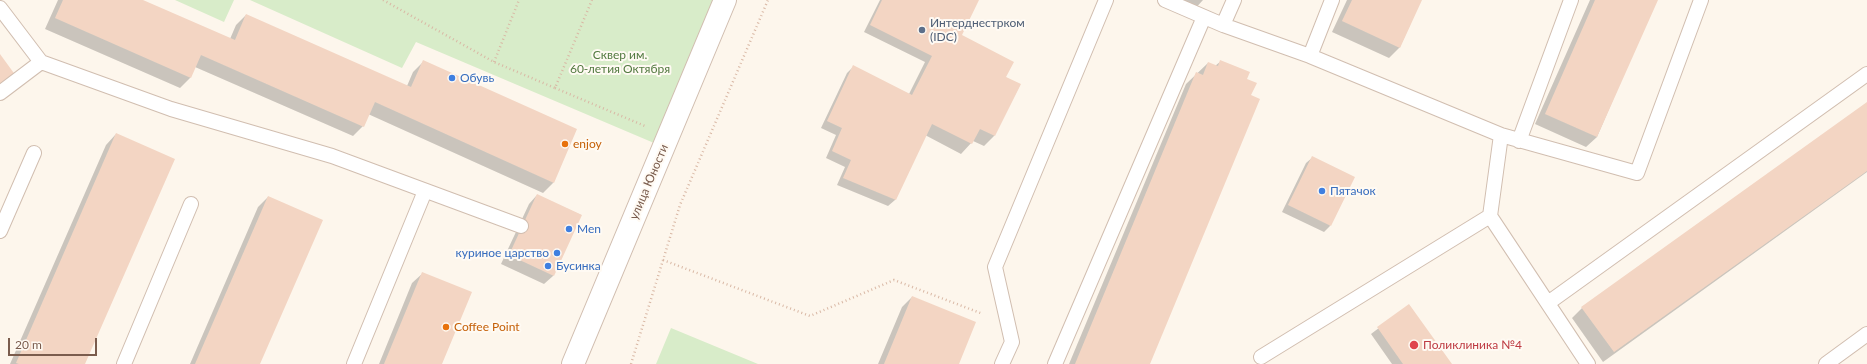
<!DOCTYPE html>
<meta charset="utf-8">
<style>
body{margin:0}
#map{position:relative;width:1867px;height:364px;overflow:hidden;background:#fdf6ec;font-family:Lato,sans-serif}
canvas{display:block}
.scale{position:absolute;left:8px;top:338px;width:89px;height:18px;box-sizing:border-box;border:2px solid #7a5c4d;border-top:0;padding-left:5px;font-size:12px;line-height:14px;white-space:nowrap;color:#7a5c4d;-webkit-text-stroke:3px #fffaf3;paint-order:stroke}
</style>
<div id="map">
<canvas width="1867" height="364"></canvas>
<div class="scale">20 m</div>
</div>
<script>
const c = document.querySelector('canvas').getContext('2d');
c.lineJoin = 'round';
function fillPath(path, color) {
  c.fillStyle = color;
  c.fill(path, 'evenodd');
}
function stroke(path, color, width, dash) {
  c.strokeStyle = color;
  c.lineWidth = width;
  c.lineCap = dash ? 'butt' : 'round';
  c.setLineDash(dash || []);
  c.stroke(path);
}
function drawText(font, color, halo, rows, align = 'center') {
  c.font = font + ' Lato,sans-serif';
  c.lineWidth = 4;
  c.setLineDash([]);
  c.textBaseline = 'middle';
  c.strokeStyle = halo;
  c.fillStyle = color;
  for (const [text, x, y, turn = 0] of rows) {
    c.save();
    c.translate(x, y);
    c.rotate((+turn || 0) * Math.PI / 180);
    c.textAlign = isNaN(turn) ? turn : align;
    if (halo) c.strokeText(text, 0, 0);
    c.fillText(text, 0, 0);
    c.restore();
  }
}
fillPath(new Path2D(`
 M175,0H234L224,22Z
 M250,0H713L654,143L416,42L402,68Z
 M671,328L758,364H656Z`), '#d8ecc9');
fillPath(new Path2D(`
 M58,0H141L230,39L236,25L246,15L407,86L413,72L423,62L576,130L553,183L543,193L368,114L363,126L353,136L195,67L190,78L180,88L45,29Z
 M880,0H978L958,39L1005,77L1020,85L994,136L984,146L973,141L961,154L925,135L895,200L888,206L837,185L845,167L826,158L836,135L821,128L847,73L853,67L909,94L925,62L864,32Z
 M1168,0H1203L1193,11Z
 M1347,0H1421L1400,47L1389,58L1332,32Z
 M1590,0H1656L1597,137L1586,147L1535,124Z
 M1221,61L1149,364H1069L1186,84L1208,63L1215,66Z
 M1867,103V172L1603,362L1572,318L1582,308Z
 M116,134L84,364H10L106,145Z
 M1313,157L1330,226L1324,232L1282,212L1306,163Z
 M537,195L581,215L553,276L544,284L501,264L529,204Z
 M268,197L259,364H190L258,207Z
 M423,273L441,364H379L412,283Z
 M912,297L958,364H878L902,307Z
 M1409,305L1450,364H1392L1371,334Z`), '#0003');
fillPath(new Path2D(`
 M63,0H143L235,40L246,14L411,87L423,60L577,129L554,183L375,102L364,127L201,55L191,78L55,18Z
 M882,0H979L962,35L1014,62L1006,77L1021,84L995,136L980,129L972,144L932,124L896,200L843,178L851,160L832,151L842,128L827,121L853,65L912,95L932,56L870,25Z
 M1352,0H1422L1400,48L1342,21Z
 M1595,0H1658L1597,137L1545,114Z
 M0,54L16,76L0,88Z
 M1220,60L1250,72L1247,79L1257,83L1251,95L1260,99L1150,364H1075L1196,72L1203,75L1208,62L1218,66Z
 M1867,102V171L1614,352L1581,307Z
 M116,133L175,159L85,364H19L16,363Z
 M1312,156L1355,177L1331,226L1288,205Z
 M537,194L582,215L554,276L509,255Z
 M268,196L323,220L260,364H195Z
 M422,272L472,292L442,364H384Z
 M912,296L976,322L959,364H884Z
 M1409,304L1452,364H1403L1377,327Z`), '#f3d5c3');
const service = new Path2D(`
 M1165,0L1223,25L1310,56L1501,135L1637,173L1701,0
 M0,8L41,62L171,109L332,156L521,226
 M1223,25L1234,0
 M1310,56L1332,0
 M0,93L41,62
 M1501,135L1490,216L1588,364
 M1519,141L1571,0
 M0,231L34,153
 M1548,303L1867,74
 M1261,357L1490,216
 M124,364L191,204
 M354,364L425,191
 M1002,364L1012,342L995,267L1106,0
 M1055,364L1204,17
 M1826,364L1867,334`);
const tertiary = new Path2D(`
 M573,364L725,0`);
stroke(service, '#d1beb0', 16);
stroke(tertiary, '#d1beb0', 24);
stroke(new Path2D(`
 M383,0L494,62L555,88L592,0
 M494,62L519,0
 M555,88L645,126
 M663,260L810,316L894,280L983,314
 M631,364L680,205L768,0`), '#d9b8a5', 2.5, [1, 3]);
stroke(service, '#fff', 14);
stroke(tertiary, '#fff', 22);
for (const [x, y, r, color] of [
 [922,30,4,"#5c6f8a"],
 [452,78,4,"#3f7fe0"],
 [565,144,4,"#e8710a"],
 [1322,191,4,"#3f7fe0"],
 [569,229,4,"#3f7fe0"],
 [557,253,4,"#3f7fe0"],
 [548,266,4,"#3f7fe0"],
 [446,327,4,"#e8710a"],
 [1414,345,5,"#e0444e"]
]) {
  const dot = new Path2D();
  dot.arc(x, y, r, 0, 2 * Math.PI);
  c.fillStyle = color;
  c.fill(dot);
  stroke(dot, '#fffaf3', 1.5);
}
drawText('12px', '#4e5e75', '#fffaf3', [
 ["Интерднестрком",930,23],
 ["(IDC)",930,37]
], 'left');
drawText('12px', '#537a41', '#fffaf3', [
 ["Сквер им.",620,55],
 ["60-летия Октября",620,69]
]);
drawText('12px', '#366cbe', '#fffaf3', [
 ["Обувь",460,78],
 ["Пятачок",1330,191],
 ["Men",577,229],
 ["куриное царство",549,253,"right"],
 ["Бусинка",556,266]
], 'left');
drawText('12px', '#c56008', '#fffaf3', [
 ["enjoy",573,144],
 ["Coffee Point",454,327]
], 'left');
drawText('12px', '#7a5c4d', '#fffaf3', [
 ["улица Юности",649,182,-67]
]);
drawText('12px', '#be3a42', '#fffaf3', [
 ["Поликлиника №4",1423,345]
], 'left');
</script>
